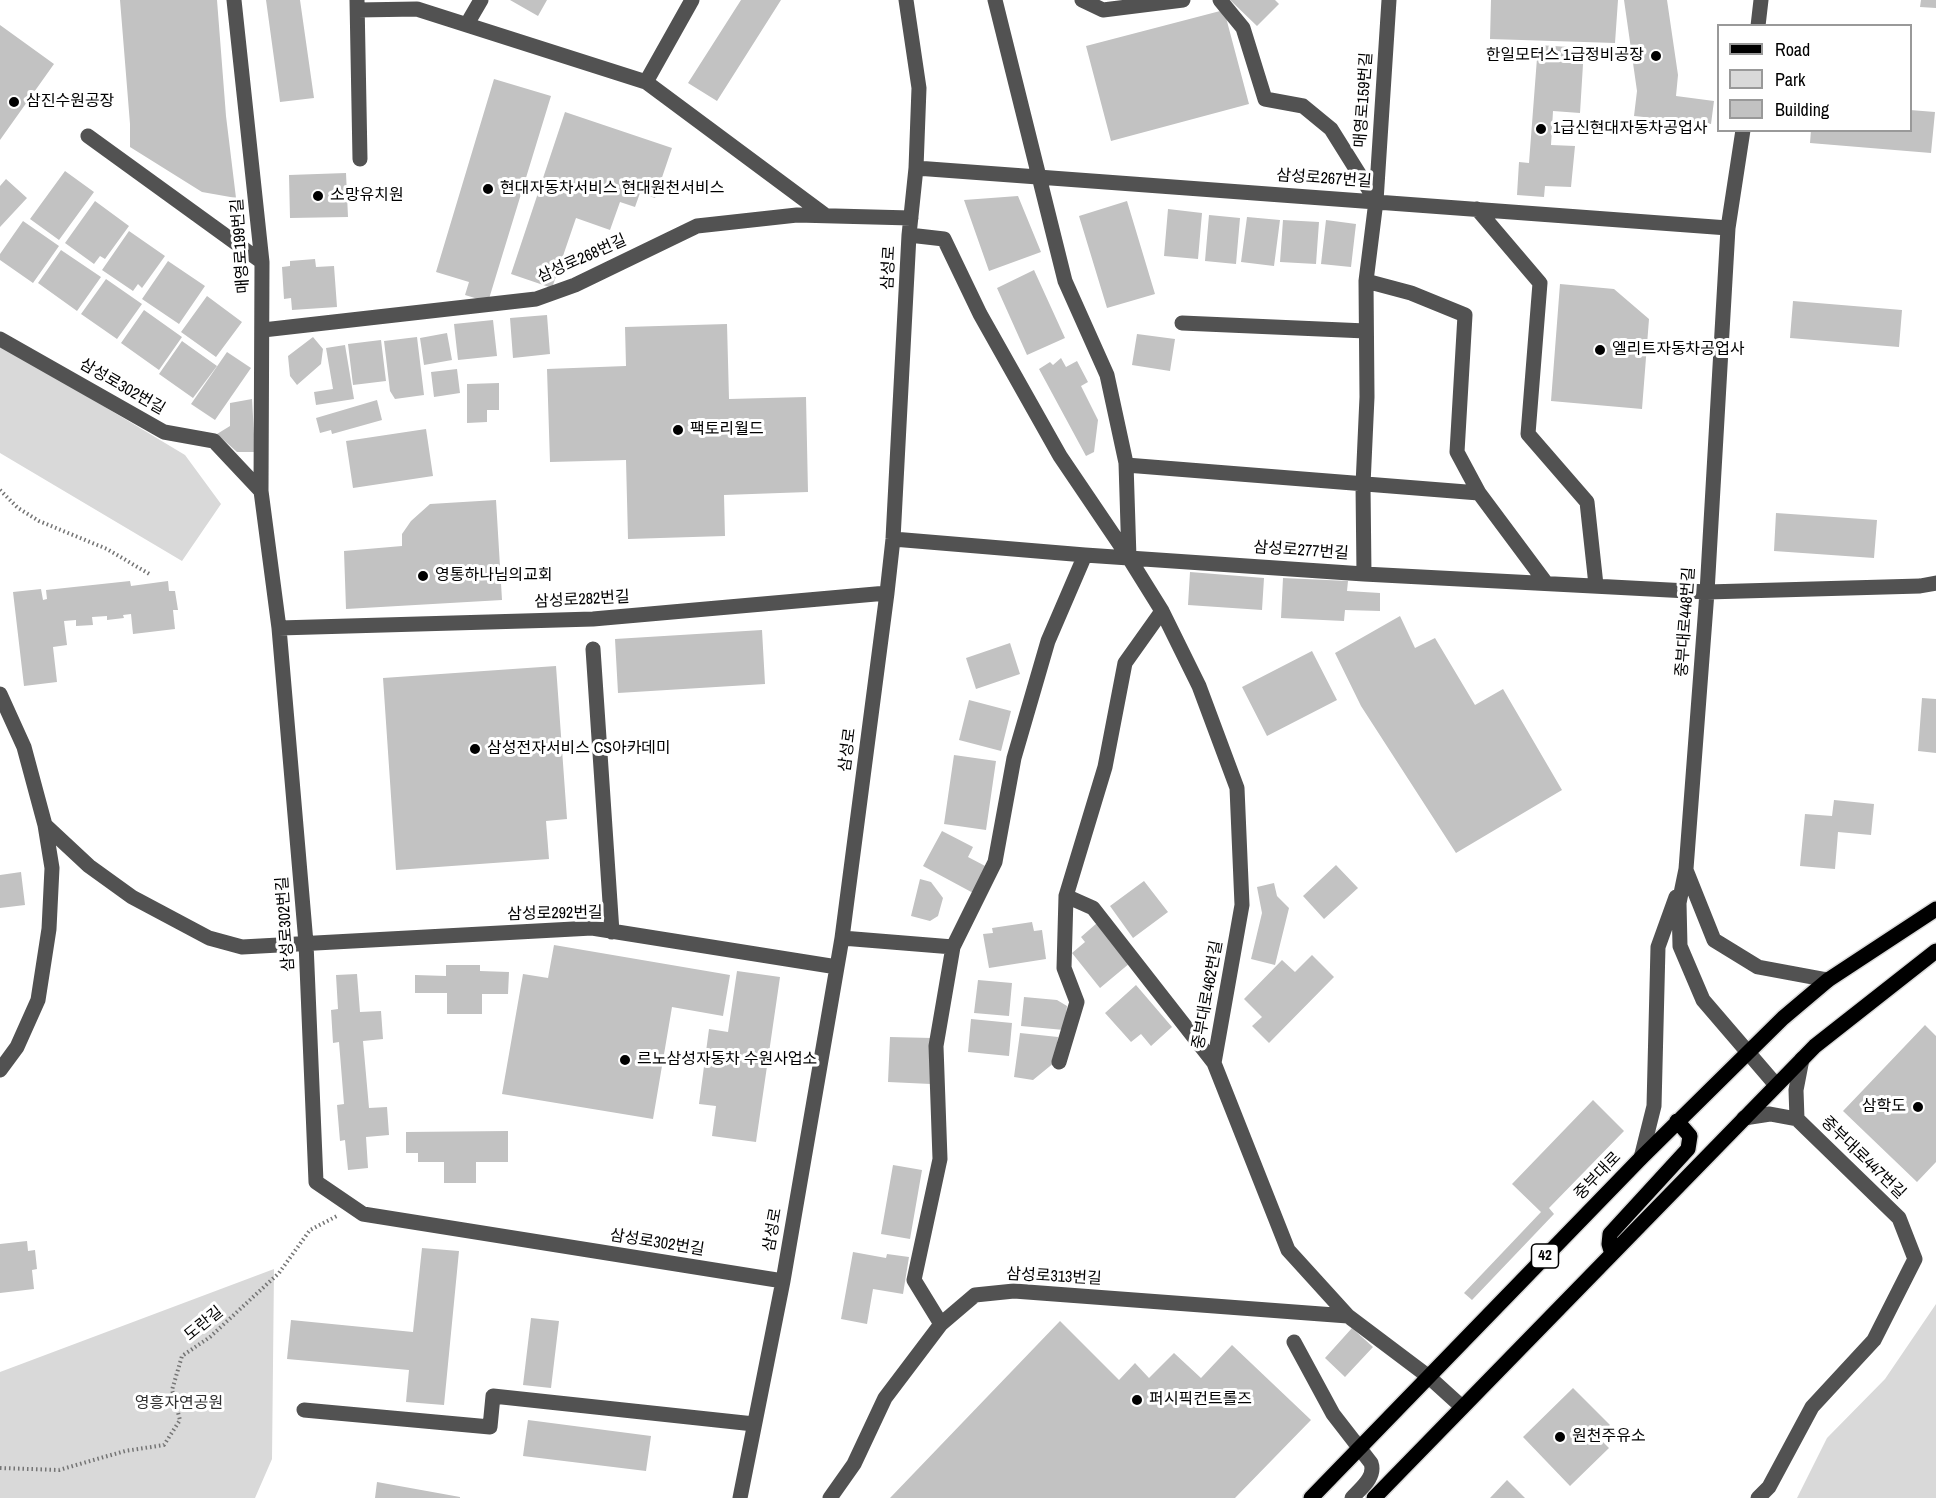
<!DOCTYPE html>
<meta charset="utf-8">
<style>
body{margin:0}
#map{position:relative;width:1936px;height:1498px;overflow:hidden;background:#fff;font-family:"Archivo Narrow",sans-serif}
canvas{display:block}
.legend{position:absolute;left:1717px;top:24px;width:195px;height:108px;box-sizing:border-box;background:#fff;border:2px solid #999;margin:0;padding:8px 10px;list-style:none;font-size:18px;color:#000}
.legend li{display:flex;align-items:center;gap:12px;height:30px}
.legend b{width:30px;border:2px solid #999}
</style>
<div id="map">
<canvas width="1936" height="1498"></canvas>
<ul class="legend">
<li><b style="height:8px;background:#000"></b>Road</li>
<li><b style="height:16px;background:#d9d9d9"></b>Park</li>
<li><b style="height:16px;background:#c2c2c2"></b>Building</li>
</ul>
</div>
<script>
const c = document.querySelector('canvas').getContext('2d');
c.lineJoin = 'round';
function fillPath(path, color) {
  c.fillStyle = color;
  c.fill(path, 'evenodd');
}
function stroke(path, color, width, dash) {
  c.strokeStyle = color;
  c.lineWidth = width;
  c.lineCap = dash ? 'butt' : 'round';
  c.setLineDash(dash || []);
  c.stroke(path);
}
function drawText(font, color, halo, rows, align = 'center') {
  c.font = font + ' "Archivo Narrow","Noto Sans KR",sans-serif';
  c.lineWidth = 6;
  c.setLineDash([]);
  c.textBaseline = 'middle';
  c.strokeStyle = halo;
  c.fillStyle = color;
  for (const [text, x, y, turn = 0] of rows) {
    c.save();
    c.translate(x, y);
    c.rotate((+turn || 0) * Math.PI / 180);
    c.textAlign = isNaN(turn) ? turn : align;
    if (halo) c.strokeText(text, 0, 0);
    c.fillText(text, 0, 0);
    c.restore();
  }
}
fillPath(new Path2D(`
 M0,344L185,455L221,504L182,561L0,453Z
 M274,1269L272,1459L255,1498H0V1372Z
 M1936,1304V1498H1797L1827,1438L1885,1379Z`), '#d9d9d9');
fillPath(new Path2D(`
 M120,0H217L226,116L236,198L202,192L130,147V124Z
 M266,0H300L314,98L280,102Z
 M510,0H547L538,16Z
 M741,0H781L717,101L688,83Z
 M1230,0H1275L1279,4L1257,26Z
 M1491,0H1618L1615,43L1490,39Z
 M1624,0H1667L1678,75L1676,96L1714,101L1711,124L1634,116L1637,91Z
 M1921,0H1936V8L1920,7Z
 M1224,10L1249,104L1111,141L1086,46Z
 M0,25L54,64L0,140Z
 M1538,45L1584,48L1580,113L1553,111L1551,145L1575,146L1571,187L1545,186L1544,197L1517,195L1519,162L1529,163Z
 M494,79L551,96L488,302L465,295L469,282L436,272Z
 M1910,110L1935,112L1931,153L1810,143L1811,130H1910Z
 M565,112L672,148L655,198L640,193L635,207L620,202L610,230L576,218L552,288L511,274Z
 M65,171L94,192L59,240L30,219Z
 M346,173L348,217L290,218L289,175Z
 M6,179L27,198L0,227V186Z
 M1018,196L1041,252L989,271L964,200Z
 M95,201L129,226L105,259L100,256L94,264L65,243Z
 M1127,201L1155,294L1107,308L1079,216Z
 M1168,209L1202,213L1198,259L1164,256Z
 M1209,215L1240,218L1236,264L1205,261Z
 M1247,217L1280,220L1274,266L1241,262Z
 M1283,220L1319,222L1316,264L1280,262Z
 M1326,220L1356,224L1351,267L1321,264Z
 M23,221L59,246L33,283L0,260V254Z
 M129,231L165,256L142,288L138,284L133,291L102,270Z
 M61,250L101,277L77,311L38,283Z
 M315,259L316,267L334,266L337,307L292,310L291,298L284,299L282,267L290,266V261Z
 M168,261L205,286L179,324L142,299Z
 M1034,270L1065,338L1027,355L997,288Z
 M106,279L142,304L117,339L81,314Z
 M1560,284L1614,289L1649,319L1642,409L1551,401Z
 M207,296L242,322L216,357L181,332Z
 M1793,301L1902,310L1899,347L1790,338Z
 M144,310L182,337L159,370L121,343Z
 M547,315L550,354L513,358L510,318Z
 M493,320L497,356L458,360L454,324Z
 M727,324L729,399L806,397L808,492L724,495L725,536L628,539L626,460L550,462L547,369L626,366L625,327Z
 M447,333L452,360L424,365L420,338Z
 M1137,334L1175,339L1170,371L1132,365Z
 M313,337L323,349L321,364L297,385L290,376L288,356Z
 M417,337L424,395L395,399L390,391L384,341Z
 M381,340L386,381L353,385L348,344Z
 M182,341L217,366L193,398L159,374Z
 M345,345L354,399L316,405L314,392L333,389L326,348Z
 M227,352L251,368L215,420L191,404Z
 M1061,358L1066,367L1077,361L1088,382L1081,386L1098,420L1094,452L1086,456L1039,369L1050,362L1053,365Z
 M457,369L460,393L434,397L431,372Z
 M499,383V410H487V422L467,423V384Z
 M252,399L255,452H237L217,434L230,426V403Z
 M377,400L382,420L332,434L331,430L320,433L316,418Z
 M426,429L433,476L353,488L346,441Z
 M496,500L502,600L346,609L344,551L402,546V534L411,521L430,504Z
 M1776,513L1877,520L1874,558L1774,551Z
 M1190,572L1264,578L1262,610L1188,605Z
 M1283,578L1348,581L1347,591L1380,593V611L1345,610L1344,621L1281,618Z
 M130,581L131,586L168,581L169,591H175L178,610H173L175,629L133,634L131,614L123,615L124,618L107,620V616L92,617L93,625L76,626V620L64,621L67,645L53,647L57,682L24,686L13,592L41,589L43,600L47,599L46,590Z
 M1400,616L1415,648L1435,638L1475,705L1503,689L1562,790L1456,853L1361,706L1335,653Z
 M762,630L765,684L618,693L615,639Z
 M1010,643L1020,674L976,689L966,658Z
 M1312,651L1337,700L1267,736L1242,687Z
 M556,666L567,819L546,821L549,859L396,870L383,678Z
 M1922,698L1936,699V753L1918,751Z
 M969,700L1011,711L1001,751L959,740Z
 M954,755L996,761L986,830L944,824Z
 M1834,800L1874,804L1871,835L1838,832L1835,869L1800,866L1805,814L1832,816Z
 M942,831L973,847L968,857L989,868L975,894L923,866Z
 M1336,865L1358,888L1324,919L1303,896Z
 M21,872L25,905L0,908V875Z
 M920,879L931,882L943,898L938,916L930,921L911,916Z
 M1144,881L1168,912L1133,938L1110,906Z
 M1274,883L1277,896L1289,908L1275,965L1251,959L1262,913L1257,887Z
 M1032,922L1034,931L1042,930L1046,959L989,968L983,934L993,933L992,928Z
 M1097,923L1130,963L1100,988L1072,953L1085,942L1081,937Z
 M554,945L730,975L723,1016L672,1007L653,1119L502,1094L523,974L548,978Z
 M1312,955L1334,977L1269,1043L1252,1026L1262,1017L1244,999L1282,960L1295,972Z
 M446,965H480V971L509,972L508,994H482V1014H447V993H415V975L446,976Z
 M737,971L780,977L756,1142L712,1136L716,1106L699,1104L709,1029L728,1032Z
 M357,974L360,1012L381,1011L383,1039L363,1041L369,1108L387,1107L389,1135L366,1137L368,1168L348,1170L345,1140L340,1141L337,1105L344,1104L339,1042L333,1043L331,1010L338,1009L336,975Z
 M978,980L1012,983L1009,1016L974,1013Z
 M1136,985L1172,1027L1151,1046L1141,1034L1131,1042L1105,1013Z
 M1024,997L1057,1000L1067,1006L1064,1030L1021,1026Z
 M971,1019L1012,1023L1009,1056L968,1052Z
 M1925,1025L1936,1036V1162L1917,1182L1843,1111Z
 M1020,1033L1058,1037L1055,1062L1033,1080L1014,1077Z
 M890,1037L932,1038L931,1084L888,1082Z
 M1593,1100L1624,1131L1549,1208L1554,1214L1472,1300L1464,1293L1541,1212L1512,1184Z
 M508,1131V1162H476V1183H444V1162H418V1153H406V1132Z
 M893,1165L922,1170L910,1239L881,1234Z
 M27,1241L28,1251L35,1250L37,1269L32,1270L34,1289L0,1293V1244Z
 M422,1248L459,1251L444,1405L406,1402L409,1370L287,1359L291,1320L413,1332Z
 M853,1252L886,1258L887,1254L909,1257L903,1294L873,1289L867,1324L841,1319Z
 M531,1318L559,1321L551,1388L523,1385Z
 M1060,1321L1119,1380L1135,1363L1149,1378L1174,1353L1201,1378L1232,1345L1311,1420L1235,1498H890Z
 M1352,1328L1373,1347L1345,1377L1325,1358Z
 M1573,1388L1610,1425L1598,1437L1609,1448L1570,1486L1523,1437Z
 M528,1420L651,1436L646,1471L523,1456Z
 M1507,1480L1525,1498H1490Z
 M377,1482L460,1497V1498H375Z`), '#c2c2c2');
const major = new Path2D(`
 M1612,1254L1609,1244L1610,1234L1688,1149L1690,1136L1677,1121
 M1311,1498L1641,1158L1783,1018L1828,980L1936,909
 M1374,1498L1815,1046L1936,951`);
stroke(major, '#dbdbdb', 18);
stroke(new Path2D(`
 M0,490L18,508L39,521L107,549L151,575
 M0,1468L59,1470L125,1451L164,1445L180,1420L172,1390L182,1356L210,1337L279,1273L310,1230L337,1216`), '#747474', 4, [1.5, 3]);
stroke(new Path2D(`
 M234,0L262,262L261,491
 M357,0L360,159
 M995,0L1065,281L1107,375L1126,463L1129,558
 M1082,0L1103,10L1183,0
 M1220,0L1243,28L1265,99L1303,106L1331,129L1376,201
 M358,10L417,9L646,82L825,215
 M467,24L481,0
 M1758,26L1761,0
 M646,82L692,0
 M1743,130L1728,228L1707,592L1686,869L1679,903L1680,946L1703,1000L1776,1085
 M88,136L262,262
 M916,168L1728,228
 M1477,209L1540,283L1528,434L1587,502L1596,585
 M909,235L944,239L980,314L1060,456L1129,558L1162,611L1199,686L1237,788L1242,905L1214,1063L1288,1250L1348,1316L1429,1377L1462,1407
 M1366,281L1411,293L1465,315L1457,452L1479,493L1546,583
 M1182,323L1366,331
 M263,330L536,299L575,285L697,226L797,215L911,218
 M0,339L164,432L214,441L261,491L279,628L306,943L316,1182L363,1214L783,1281
 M1126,465L1479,493
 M893,539L1085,555L1364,574L1707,592L1920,586L1936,583
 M1364,574L1363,485L1367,397L1366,281L1376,201L1389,0
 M1162,611L1125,663L1105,767L1066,896L1093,908L1214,1063
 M279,628L593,619L887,593
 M593,649L612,932
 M0,694L24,747L45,825L52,868L49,929L38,1000L17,1047L0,1070
 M45,825L89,866L132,897L209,938L242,947L592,928L837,967
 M1686,870L1714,940L1758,967L1828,980
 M842,938L953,947
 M1059,1062L1077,1002L1064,968L1066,896
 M1744,1118L1770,1114L1797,1119
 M1797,1119L1796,1090L1802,1059
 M1641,1158L1654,1106L1658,947L1676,897
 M941,1324L914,1280L940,1159L936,1046L953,947L995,862L1014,758L1048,641L1085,555
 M1294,1342L1333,1414L1371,1463C1376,1477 1361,1488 1352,1498
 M304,1410L490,1427L493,1396L754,1424
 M740,1498L783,1281L842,938L887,593L893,539L909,235L916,168L919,88L906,0
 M830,1498L854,1464L885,1398L941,1324L975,1295L1014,1291L1348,1316
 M1758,1498L1769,1487L1812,1407L1874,1340L1915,1259L1899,1218L1797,1119`), '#525252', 15);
stroke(major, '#000', 15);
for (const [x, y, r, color] of [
 [1656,56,6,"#000"],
 [14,102,6,"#000"],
 [1541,129,6,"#000"],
 [488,189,6,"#000"],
 [318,196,6,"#000"],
 [1600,350,6,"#000"],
 [678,430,6,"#000"],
 [423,576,6,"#000"],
 [475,749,6,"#000"],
 [625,1060,6,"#000"],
 [1918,1107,6,"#000"],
 [1137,1400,6,"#000"],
 [1560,1437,6,"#000"]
]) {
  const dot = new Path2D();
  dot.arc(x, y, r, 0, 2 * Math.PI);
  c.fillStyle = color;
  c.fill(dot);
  stroke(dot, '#fff', 2);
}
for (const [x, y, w] of [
 [1545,1256,27]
]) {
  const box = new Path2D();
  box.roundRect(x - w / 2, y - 12, w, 24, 4.5);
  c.fillStyle = '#fff';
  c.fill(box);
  stroke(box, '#000', 1.5);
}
drawText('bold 15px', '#000', null, [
 ["42",1545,1256]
]);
drawText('16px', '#000', '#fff', [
 ["한일모터스 1급정비공장",1644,56,"right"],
 ["삼진수원공장",26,102],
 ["1급신현대자동차공업사",1553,129],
 ["현대자동차서비스 현대원천서비스",500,189],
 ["소망유치원",330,196],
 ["엘리트자동차공업사",1612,350],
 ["팩토리월드",690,430],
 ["영통하나님의교회",435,576],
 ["삼성전자서비스 CS아카데미",487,749],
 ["르노삼성자동차 수원사업소",637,1060],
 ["삼학도",1906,1107,"right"],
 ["퍼시픽컨트롤즈",1149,1400],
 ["원천주유소",1572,1437]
], 'left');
drawText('16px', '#000', '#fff', [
 ["매영로159번길",1364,100,-86],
 ["삼성로267번길",1324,179,4],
 ["매영로199번길",241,246,-94],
 ["삼성로268번길",582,259,-24],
 ["삼성로",889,268,-87],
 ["삼성로302번길",122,387,30],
 ["삼성로277번길",1301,551,4],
 ["삼성로282번길",582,600,-3],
 ["중부대로448번길",1686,622,-86],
 ["삼성로",848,750,-83],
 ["삼성로292번길",555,914,-1],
 ["삼성로302번길",286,924,-94],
 ["중부대로462번길",1208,995,-80],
 ["중부대로447번길",1863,1158,44],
 ["중부대로",1598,1176,-46],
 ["삼성로",773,1230,-80],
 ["삼성로302번길",657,1243,9],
 ["삼성로313번길",1054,1277,3],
 ["도란길",204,1324,-39]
]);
drawText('16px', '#303030', '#fff', [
 ["영흥자연공원",179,1404]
]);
</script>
